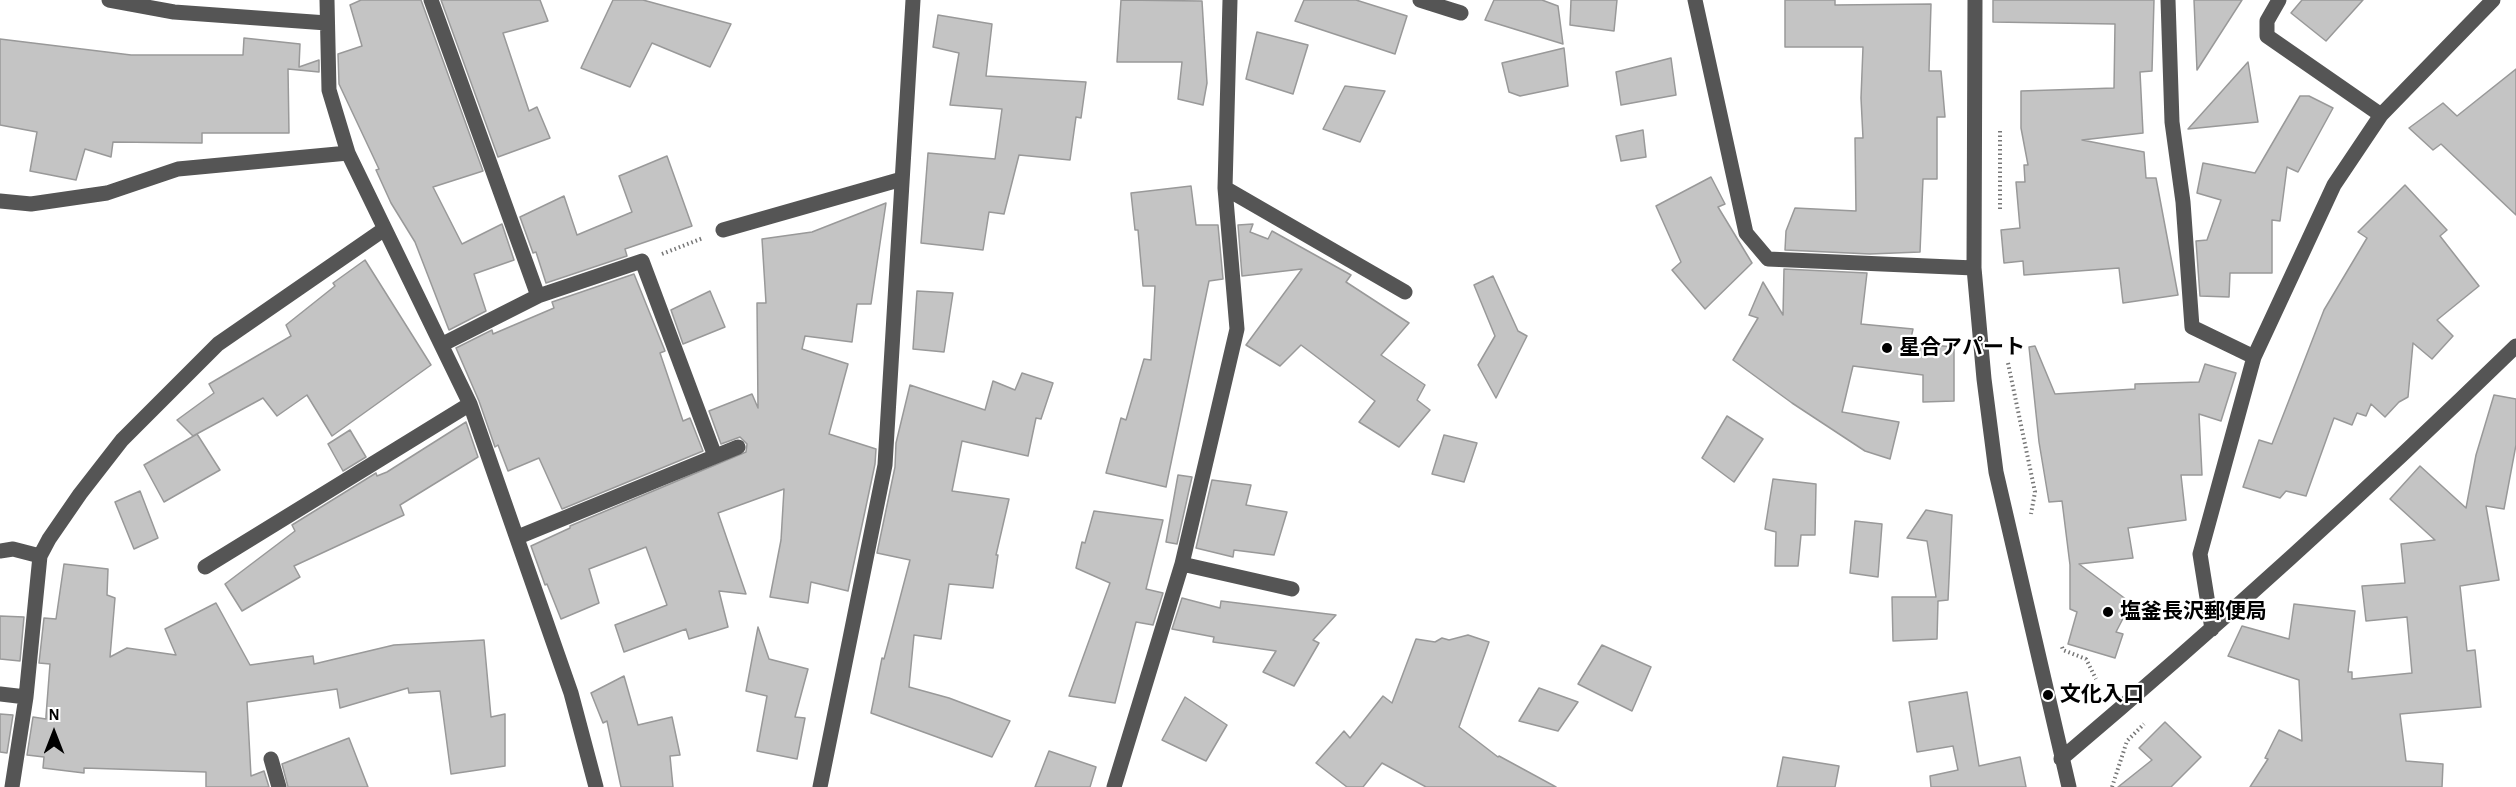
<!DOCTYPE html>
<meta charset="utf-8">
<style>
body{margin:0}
#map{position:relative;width:2516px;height:787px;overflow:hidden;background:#fff;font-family:"Alegreya Sans",sans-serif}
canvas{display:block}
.north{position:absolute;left:24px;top:703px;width:60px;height:60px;-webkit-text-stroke:4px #fff;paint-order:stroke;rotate:0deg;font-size:16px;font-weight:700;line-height:24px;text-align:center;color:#000}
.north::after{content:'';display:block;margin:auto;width:21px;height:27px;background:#000;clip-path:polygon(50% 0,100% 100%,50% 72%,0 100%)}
</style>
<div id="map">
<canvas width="2516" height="787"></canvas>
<div class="north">N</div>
</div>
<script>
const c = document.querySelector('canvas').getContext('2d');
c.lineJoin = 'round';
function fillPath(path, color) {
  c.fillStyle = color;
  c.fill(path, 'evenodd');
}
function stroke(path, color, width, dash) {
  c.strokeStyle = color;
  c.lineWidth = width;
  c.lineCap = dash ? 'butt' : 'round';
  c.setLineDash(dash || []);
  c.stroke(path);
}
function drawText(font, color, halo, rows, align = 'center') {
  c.font = font + ' "Alegreya Sans","Noto Sans JP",sans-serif';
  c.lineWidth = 4.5;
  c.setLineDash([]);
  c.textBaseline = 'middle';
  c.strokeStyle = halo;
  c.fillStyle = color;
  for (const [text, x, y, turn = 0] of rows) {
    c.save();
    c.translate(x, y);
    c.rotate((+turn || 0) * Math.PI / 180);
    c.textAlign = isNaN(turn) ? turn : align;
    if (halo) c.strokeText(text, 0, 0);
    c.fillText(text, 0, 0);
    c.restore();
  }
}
const building = new Path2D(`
 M361,0H421L483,171L433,187L462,244L502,224L514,260L474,274L486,311L449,330L415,242L391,203L376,170L379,169L339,84L338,54L362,46L350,5Z
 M441,0H540L548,21L503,33L529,111L537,107L550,138L498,157Z
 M613,0H643L731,24L710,67L652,43L630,87L581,68Z
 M1121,0L1202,1L1207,83L1203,105L1178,99L1182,62H1117Z
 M1304,0H1356L1407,16L1395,54L1295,21Z
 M1494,0H1542L1558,6L1563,44L1485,20Z
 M1571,0H1617L1614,31L1570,25Z
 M1785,0H1835V5L1931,4L1929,71H1941L1945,117H1937V179H1923L1920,252L1870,254L1785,250L1786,231L1795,208L1856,211L1855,138H1863L1861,98L1863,47H1785Z
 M1993,0H2154L2152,71L2140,72L2143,133L2082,140L2144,152L2146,178H2156L2178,295L2123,303L2119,268L2024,275L2023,261L2004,263L2001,230L2020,228L2016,182H2025L2024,165H2028L2021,128V91L2114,88L2115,24L1993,22Z
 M2194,0H2242L2197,70Z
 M2302,0H2363L2326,41L2291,13Z
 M938,15L992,24L986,76L1086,82L1081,118L1076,117L1070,160L1019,155L1004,214L989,212L983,250L921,243L928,153L995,159L1002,109L950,105L959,53L933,47Z
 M1257,32L1308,45L1293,94L1246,79Z
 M244,38L300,44L299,67L319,60V72L288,69L289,133H202V143L113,142L111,157L85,149L76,180L30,171L37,132L0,125V39L131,55H243Z
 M1564,48L1568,86L1520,96L1509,92L1502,63Z
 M1671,58L1676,95L1621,105L1616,72Z
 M2248,62L2258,122L2188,129Z
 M2516,69V215L2441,144L2433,150L2409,128L2443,103L2457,116Z
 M1345,86L1385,91L1360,142L1323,129Z
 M2300,96H2309L2333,108L2298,172L2287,167L2280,221L2272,220V273H2230L2229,297L2200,296L2196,241L2207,240L2221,200L2197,193L2203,163L2255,173Z
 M1643,130L1646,157L1621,161L1616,136Z
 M667,156L692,226L625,249L627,256L546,283L536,252L533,253L520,217L564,196L577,235L632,212L619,176Z
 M1711,177L1725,204L1718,207L1752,263L1705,309L1672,270L1681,262L1656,206Z
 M2405,185L2447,230L2440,236L2479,286L2437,320L2453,336L2432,359L2413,343L2408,397L2399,402L2385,417L2371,404L2366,416L2357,413L2352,425L2334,418L2306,496L2286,491L2280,498L2243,487L2259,440L2272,444L2324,310L2367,238L2358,232Z
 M1191,186L1196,225H1218L1223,279L1209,281L1166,487L1106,473L1121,418L1126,420L1144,359L1151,360L1155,286H1143L1138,230H1135L1131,193Z
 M886,203L871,304H857L852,342L805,336L802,349L848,364L829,434L876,449L875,464L848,591L811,582L808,603L770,597L781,540L784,489L718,513L746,594L719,591L728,627L689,639L686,629L624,652L615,625L667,605L646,547L589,569L599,603L561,619L547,584L545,585L531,546L570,528V526L746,452L747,444L740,437L721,444L709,411L752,394L758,408L757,303H766L762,239L812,232Z
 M1253,224L1250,232L1268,239L1272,231L1351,275L1346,282L1409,323L1381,355L1425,385L1417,400L1430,410L1399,447L1359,422L1375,401L1301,345L1280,366L1246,345L1302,269L1242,276L1238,225Z
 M365,260L431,365L332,436L307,395L277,416L263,398L193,436L177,420L214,393L209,384L291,336L286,325L335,286L333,283Z
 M1784,269L1867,273L1861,324L1913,329L1910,343L1954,347V401L1923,402V375L1853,366L1842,412L1899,422L1890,459L1865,451L1792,403L1733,360L1758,318L1749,315L1763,282L1783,315Z
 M634,274L665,351L660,353L683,421L690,418L703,451L562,509L539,458L508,471L498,445L495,447L479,401L456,348L492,330L493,334L554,308L552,302Z
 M1493,276L1518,331L1527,336L1496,398L1478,365L1495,336L1474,285Z
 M710,291L725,327L683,344L671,310Z
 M917,291L953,293L944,352L913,349Z
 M2035,346L2055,394L2135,389V384L2199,382L2205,364L2236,373L2221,421L2199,414L2202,475H2181L2186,520L2128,528L2133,558L2079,564L2131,603L2116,632L2123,634L2115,658L2068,644L2077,612L2070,609V565L2062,501L2049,502L2039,442L2029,347Z
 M1022,373L1053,383L1041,419L1036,418L1028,456L962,441L952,491L1009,499L996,555H998L993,588L949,584L941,639L914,635L909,687L949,698L1010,721L992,757L871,713L882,658L884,659L910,560L877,553L895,467L896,443L910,385L985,410L993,381L1015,390Z
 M2494,395L2516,399V445L2504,509L2486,506L2499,580L2460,586L2467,651L2475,650L2481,707L2400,714L2406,761L2443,764L2442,787H2250L2268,759L2265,758L2279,730L2302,741L2299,680L2228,656L2242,626L2289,639L2294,604L2355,611L2348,672H2352V679L2412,673L2407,617L2366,621L2362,586L2405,583L2401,544L2435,540L2390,499L2420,466L2466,508L2476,455Z
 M1727,416L1763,439L1734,482L1702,458Z
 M466,422L478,457L400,505L404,515L294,566L300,577L242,611L225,584L295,531L292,525L376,473L377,476L387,472Z
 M350,430L366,457L343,471L328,444Z
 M197,434L220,470L164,502L144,465Z
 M1444,435L1477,443L1464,482L1432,474Z
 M1178,475L1192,477L1177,544L1166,542Z
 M1773,479L1816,484L1815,535H1801L1798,566H1775L1776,532L1765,529Z
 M1212,480L1251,485L1246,505L1287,512L1274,555L1234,550L1233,557L1196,548Z
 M140,491L158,538L134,549L115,502Z
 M1926,510L1952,515L1948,600L1938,601L1937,639L1893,641L1892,597H1936L1927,541L1907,538Z
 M1094,511L1163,520L1146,589L1163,593L1153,625L1136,622L1115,703L1069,696L1110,583L1076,568L1082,542L1085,543Z
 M1855,521L1882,524L1878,577L1850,573Z
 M64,564L108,569L107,595L115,598L110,657L127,648L176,655L165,629L216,603L250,665L313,656L314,664L394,645L484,640L491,717L505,714V766L451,774L440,691L409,693L408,688L340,708L337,689L247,702L251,776L264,771L269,787H206V772L84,768V773L43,768L44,757L27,755L33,717L46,719V716L50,664L39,663L44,618L56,619Z
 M1182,598L1220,608L1221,601L1336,615L1313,640L1319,643L1294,686L1263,672L1276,651L1213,642L1214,637L1172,629Z
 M0,616L24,617L20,661L0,659Z
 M758,627L769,659L808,669L795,717L805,718L797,759L757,751L767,696L746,691Z
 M1468,635L1489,642L1459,727L1498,757L1499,756L1556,787H1426L1382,763L1363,787H1347L1316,763L1344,731L1350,738L1383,696L1392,703L1416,639L1435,642L1442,638L1449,640Z
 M1602,645L1651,667L1632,711L1578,684Z
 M624,676L638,725L672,717L680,755L670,756L673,787H621L607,721L603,723L591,693Z
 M1539,688L1578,702L1558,731L1519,721Z
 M1967,692L1979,766L2020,757L2026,787H1931L1930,776L1958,770L1953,746L1917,752L1909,702Z
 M1185,697L1227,725L1206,761L1162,740Z
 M0,714L13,715L7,753L0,752Z
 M2165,722L2201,757L2171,787H2118L2152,760L2139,748Z
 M349,738L368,787H288L282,764Z
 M1049,751L1096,767L1090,787H1035Z
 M1783,757L1839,766L1835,787H1777Z`);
fillPath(building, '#c4c4c4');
stroke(building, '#999', 1.5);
stroke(new Path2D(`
 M2000,209V129
 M662,254L703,238
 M2008,363L2035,492L2031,514
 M2062,647L2063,650L2086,659L2096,679
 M2112,787L2127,741L2144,724`), '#777', 4, [1.5, 3]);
stroke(new Path2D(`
 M109,0L174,12L327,23
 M327,0L329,90L348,153L470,404L571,693L596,787
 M431,0L538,296
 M1420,0L1461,13
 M1695,0L1746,233L1768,259L1974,268
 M1975,0L1974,268L1984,379L1996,472L2069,787
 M2168,0L2172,122L2183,202L2192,327L2254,357
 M2279,0L2267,21V36L2381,115
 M1225,188L1405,292
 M0,201L31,204L107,193L178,169L348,153
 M723,230L902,179
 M443,344L538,296L642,261L715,456
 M518,537L738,447
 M0,551L13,549L40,556
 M1182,564L1292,589
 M205,567L470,404
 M2212,629L2200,554L2254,357L2334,185L2381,115L2493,0
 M0,694L26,697L40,556L49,539L80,494L122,440L218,344L383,230
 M271,759L279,787
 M2061,759C2218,626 2369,489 2516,346
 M12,787L26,697
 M820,787L885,465L913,0
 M1114,787L1182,564L1237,329L1225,188L1230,0`), '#555', 15);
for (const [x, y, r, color] of [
 [1887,348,6,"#000"],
 [2108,612,6,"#000"],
 [2048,695,6,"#000"]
]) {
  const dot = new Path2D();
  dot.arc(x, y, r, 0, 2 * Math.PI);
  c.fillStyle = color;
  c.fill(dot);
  stroke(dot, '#fff', 2);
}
drawText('bold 21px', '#000', '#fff', [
 ["星合アパート",1899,348],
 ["塩釜長沢郵便局",2120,612],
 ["文化入口",2060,695]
], 'left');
</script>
